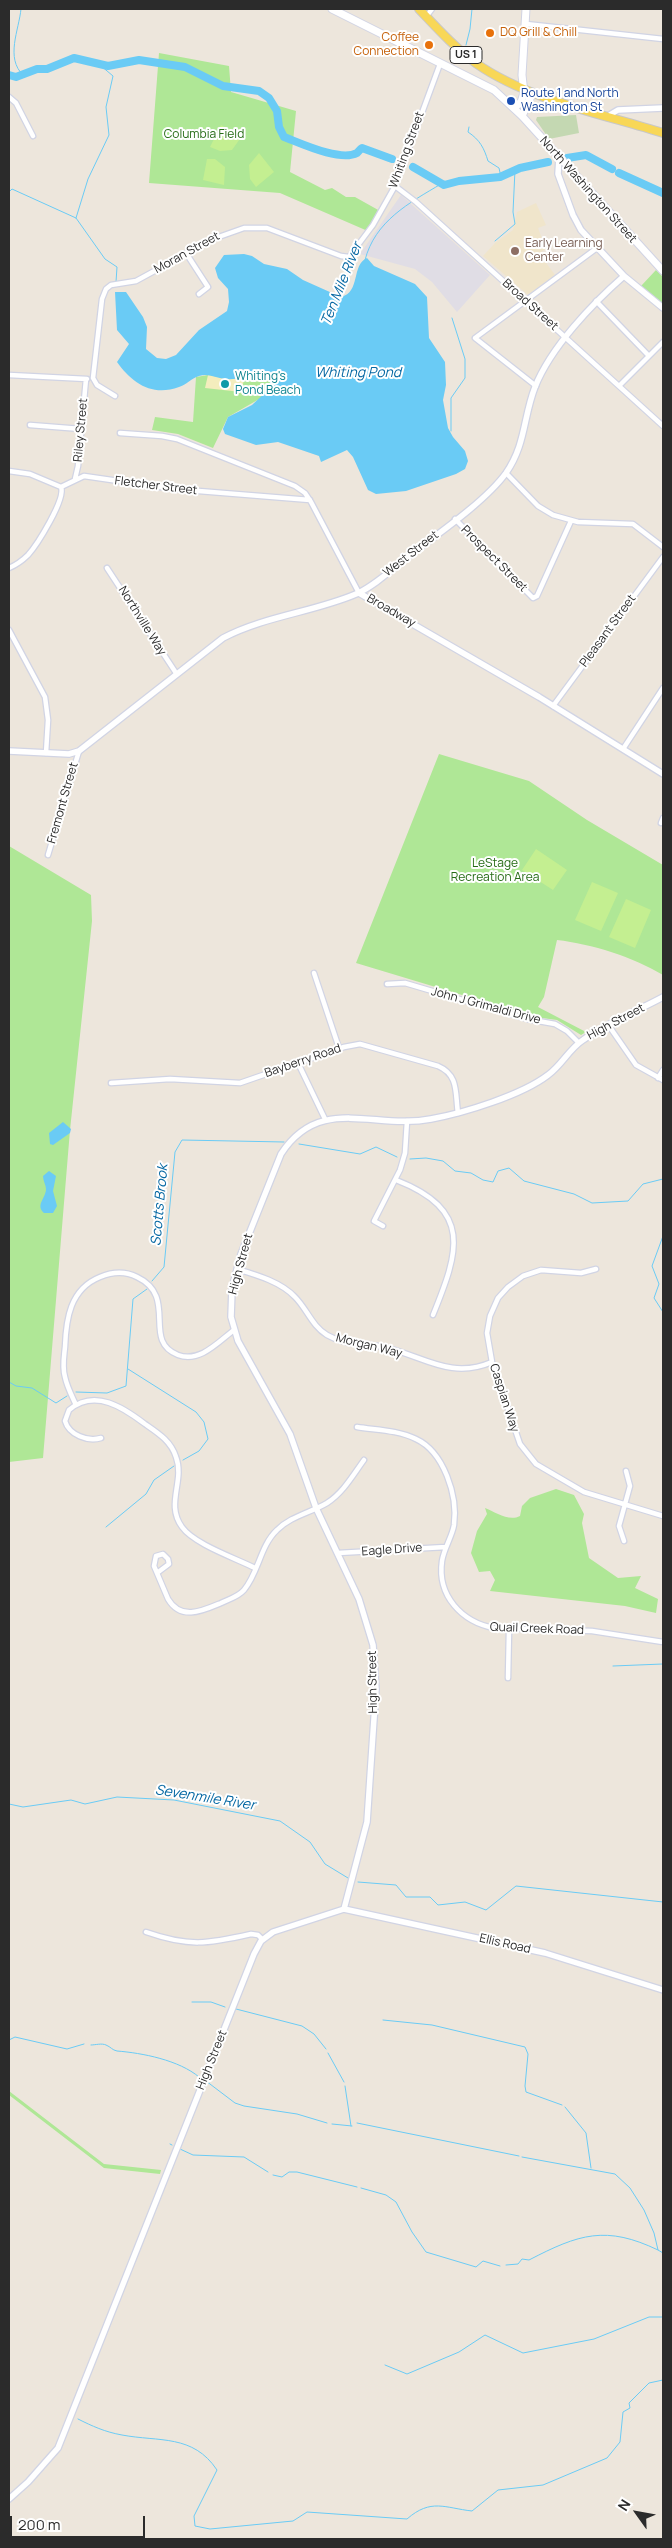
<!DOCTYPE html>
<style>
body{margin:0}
#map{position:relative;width:672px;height:2548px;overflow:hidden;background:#ede6dc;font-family:Manrope,sans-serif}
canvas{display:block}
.frame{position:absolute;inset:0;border:10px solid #2b2b2b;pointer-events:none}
.north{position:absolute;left:612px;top:2488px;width:50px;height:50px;-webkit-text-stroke:4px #fff;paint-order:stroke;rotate:302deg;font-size:14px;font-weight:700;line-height:20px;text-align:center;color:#2b2b2b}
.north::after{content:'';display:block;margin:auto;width:18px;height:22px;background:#2b2b2b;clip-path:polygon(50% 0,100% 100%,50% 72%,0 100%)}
.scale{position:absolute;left:10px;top:2516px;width:135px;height:22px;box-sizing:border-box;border:2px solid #2b2b2b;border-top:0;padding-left:6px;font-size:15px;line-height:18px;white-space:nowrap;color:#2b2b2b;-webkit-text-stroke:4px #fff;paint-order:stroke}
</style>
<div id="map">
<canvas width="672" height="2548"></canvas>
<div class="frame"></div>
<div class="north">N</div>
<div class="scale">200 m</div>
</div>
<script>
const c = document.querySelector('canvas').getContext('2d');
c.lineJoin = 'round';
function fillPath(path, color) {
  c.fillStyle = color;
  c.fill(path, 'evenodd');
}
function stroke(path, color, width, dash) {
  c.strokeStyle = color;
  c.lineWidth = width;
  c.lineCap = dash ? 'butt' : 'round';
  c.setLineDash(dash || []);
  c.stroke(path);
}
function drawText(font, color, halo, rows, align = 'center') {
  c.font = font + ' Manrope,sans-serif';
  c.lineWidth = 4;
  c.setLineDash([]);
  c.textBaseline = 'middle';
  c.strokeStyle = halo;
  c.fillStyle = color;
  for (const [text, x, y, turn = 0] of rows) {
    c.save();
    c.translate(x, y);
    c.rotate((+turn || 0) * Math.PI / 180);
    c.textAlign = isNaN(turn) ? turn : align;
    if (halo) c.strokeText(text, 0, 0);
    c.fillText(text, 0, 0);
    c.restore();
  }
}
fillPath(new Path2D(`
 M401,195L490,275L457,312L432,282L415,269L360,254Z`), '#e0dde5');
fillPath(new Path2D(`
 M536,203L546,225L538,228L546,249L539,253L555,275L528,295L483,256L495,243L513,230L517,212Z`), '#f0e5cb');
fillPath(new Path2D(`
 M159,53L229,66L231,92L296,111L290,172L325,190L332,188L346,197H355L380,211L375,228L370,232L280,193L149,183Z
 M656,270L663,277V304L641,286Z
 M208,375L263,376L269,379L271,387L261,398L228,417L213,448L178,434L152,430L155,417L193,422L196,377Z
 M439,754L529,781L587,820L663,865V975C633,957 592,944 557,940L544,997L538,1007L586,1032L581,1035L557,1020L535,1017L356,963Z
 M9,846L91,895L92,921L70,1130L43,1458L9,1462Z
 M556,1489L574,1495L584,1514L582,1523L589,1558L618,1578L641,1576L635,1588L658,1599L656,1613L625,1606L490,1591L495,1580L490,1571L479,1572L471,1553L477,1531L487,1514L485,1508C495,1512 509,1522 520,1516L522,1506L530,1498Z
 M9,2091L104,2164L161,2170L160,2174L104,2168L9,2095Z`), '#afe796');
fillPath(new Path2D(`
 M208,375L229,379L245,376L241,392L205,388Z`), '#f4edbd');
fillPath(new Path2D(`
 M576,115L579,133L549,139L536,120L537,117Z`), '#c4d8b2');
fillPath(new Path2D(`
 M221,125L242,136L232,150L220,151L210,147Z
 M259,153L274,172L256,187L250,179L249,165Z
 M207,159H215L225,167L224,185L203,180Z
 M536,849L567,870L553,890L522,870Z
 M592,882L618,893L601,931L575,920Z
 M626,899L651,910L635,948L609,937Z`), '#c4ef91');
fillPath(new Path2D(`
 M244,254L252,256L264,264L287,269L303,280L341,297C361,292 351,265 367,258L374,266L415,284L427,297L429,338L445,362L446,385L443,400L448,428L453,437L465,451L468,461L465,469L456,474L406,491L376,494L368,490L353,457L347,450L321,462L319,456L278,442L256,445L225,434L223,429L228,417L252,405L269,389L270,382L267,378C252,373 239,381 225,379C216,378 208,373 199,376C192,378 186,385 179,387C152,397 132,383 117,362L129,344L117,330L115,292H126L143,317L147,327L146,349L157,358L166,359L176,355L199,330L227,311L229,302L228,289L218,278L215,268L224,255Z
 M63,1122L71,1129L70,1133L53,1145L50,1144L49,1133Z
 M49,1171L56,1176L53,1191L57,1206L53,1213H44C35,1205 46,1198 46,1189C46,1185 43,1181 43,1176Z`), '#6acbf5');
stroke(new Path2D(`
 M21,9C19,30 5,58 23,75
 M466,45L470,29L472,9
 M469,127L468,132C480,140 484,148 488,161L499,168L501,177
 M9,192L12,189L76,218L105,259L117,267L116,282
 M76,218L88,179L109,135L106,107L113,76L100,65
 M495,241L515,224L513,212L515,170
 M365,260C375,221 409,203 441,184
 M451,431V398L465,378V359L452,318
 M299,1144L360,1154L376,1147L397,1157
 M410,1159L426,1158L443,1161L455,1171L471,1173L483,1180L493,1182L498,1171L509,1168L524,1181L574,1194L592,1203L628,1201L643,1184L663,1179
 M663,1236L652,1266L659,1284L654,1298L663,1312
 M152,1281L164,1267L175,1152L182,1140L284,1142
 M128,1369L196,1412L204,1422L208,1439L199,1451L183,1460
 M9,1382L16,1386L32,1388L56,1403L67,1396
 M76,1392L107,1393L126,1386L133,1299L147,1289
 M106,1527L146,1494L154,1480L174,1466
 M613,1666L663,1664
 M9,1804L23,1807L71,1800L85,1804L117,1797L174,1800L280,1821L310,1842L325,1864L348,1878
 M358,1882L396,1885L406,1897H430L438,1905L465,1902L486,1910L516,1886L663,1902
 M192,2002H211L225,2007
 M236,2009L302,2026L314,2034L326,2049
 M383,2020L432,2025L525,2047L528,2054L525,2086L526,2092L562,2105
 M9,2040L15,2037L67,2049L84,2044
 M91,2045C95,2045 102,2043 106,2045C111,2047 112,2050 117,2051C142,2053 179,2060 199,2077
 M328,2053L344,2082
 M206,2081L235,2103L244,2106L297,2114L327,2123
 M345,2086L351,2126
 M565,2107L586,2133L591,2168
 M357,2123L519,2156
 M332,2124L352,2126
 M170,2144L172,2145
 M180,2149L193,2155L244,2157L268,2172
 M522,2157L615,2174L630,2188L644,2210L654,2233L658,2250L663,2253
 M273,2175L282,2177L289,2172H297L357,2187
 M361,2188L386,2195L396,2202L412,2232L426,2252L476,2267L483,2261L500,2266
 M506,2265L518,2264L522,2259L529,2260C579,2234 606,2225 658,2250
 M385,2365L407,2374L459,2352L485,2335L523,2353L594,2339L649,2317H663
 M78,2419C92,2426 105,2432 122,2435C159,2442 193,2434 217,2470L194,2516L195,2526L210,2529L293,2521L307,2512L407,2519C431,2498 445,2508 472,2511L498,2490L543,2485L607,2458L620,2442L623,2412L630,2408L629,2403L649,2383L663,2380`), '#6acbf5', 1);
stroke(new Path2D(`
 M9,75L16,77L37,69H47L74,58L108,66L139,60L185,67L223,86L259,91L269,98L277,111L279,127L284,137C300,143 340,162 357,153C359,151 360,149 362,148L392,159
 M567,158L586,155L612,169
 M413,167L444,185L459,181L500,177L520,168L548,162
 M619,173L663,193`), '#6acbf5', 8);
const minor = new Path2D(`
 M426,17L432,9
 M526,24L663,39
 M9,97L16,103L33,136
 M395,186L416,202L663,426
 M186,253L208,287L199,294
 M596,301L649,356
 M9,375L87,379
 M536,386L475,338L597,248
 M619,386L663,342
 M115,396L97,385L93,378L102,299L106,289L111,285L136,281L213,239L244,228H267L341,256L349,257L373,225L395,186L440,64
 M30,425L81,429
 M120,433L162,436L177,439L295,486L305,493L311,502L359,593
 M9,471L30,474L61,487L84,476L174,489L310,500
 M506,473L538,506L553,515L578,522L633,524L663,547
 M75,479L78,466L86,379
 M455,519L533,598L537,596L571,521
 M9,568C16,565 22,561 28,555C37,545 66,499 61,487
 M107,568L176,673
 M9,630L45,697L48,720L46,753
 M553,706L663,557
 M623,749L663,688
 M661,823L663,818
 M48,855L79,751
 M314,973L339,1048
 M387,984L405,983L527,1019L555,1024L567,1031L579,1043
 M609,1026L636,1065L663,1080
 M298,1063L325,1119
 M658,1078L663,1070
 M111,1083L170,1079L240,1083L344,1047L360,1044L438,1066C459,1075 455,1093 458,1113
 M396,1180C473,1210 459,1251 433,1315
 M383,1226L374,1221L400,1170L405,1153L407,1121
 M237,1269C257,1275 281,1282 295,1297C307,1309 312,1326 327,1335C344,1345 360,1343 378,1346C420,1353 448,1381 492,1362
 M596,1269L581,1273L541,1270L523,1276L508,1287L498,1298L490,1316L487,1333L492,1362L520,1444L536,1464L584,1492L663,1516
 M76,1405C72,1396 67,1387 65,1377C62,1367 64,1357 65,1347C66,1319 70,1289 100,1277C112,1272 125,1271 137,1277C179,1297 141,1341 178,1355C200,1363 218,1342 234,1330
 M357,1427C376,1430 398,1430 416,1439C444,1452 458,1496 454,1525C452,1537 444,1548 442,1561C437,1596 462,1622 494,1628L592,1631L663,1642
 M101,1438C88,1442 69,1435 65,1421L69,1410C95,1388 124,1408 145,1424C158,1433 171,1441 176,1457C185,1481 165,1504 182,1527C194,1544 235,1558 255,1568
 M624,1541L619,1526L630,1486L626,1471
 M338,1553L446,1547
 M157,1573L169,1564L168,1559L163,1554L156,1556L154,1566L168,1599C181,1621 202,1611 221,1603C229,1599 238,1597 244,1590C259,1572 260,1546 277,1530C291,1516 310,1513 327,1503C343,1493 353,1475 364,1460
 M508,1678L509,1630
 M146,1932C189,1947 207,1944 251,1934L258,1935L262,1939`);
const tertiary = new Path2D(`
 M608,116L618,110L663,108
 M559,158L558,174L573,215L581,230L624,276L663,308
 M359,593L539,697L663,774
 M9,751L69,754L79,751L223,638C265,616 314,612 356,594C374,586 390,571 405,559C435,536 485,502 506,473C526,444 523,418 535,387C551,347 592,304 624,276
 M344,1909L367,1822L376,1689L373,1645L359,1599L316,1508L290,1434L238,1341L231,1317L232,1289L241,1254L281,1154C320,1094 375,1130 431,1119C464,1113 522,1095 548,1075C562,1065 569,1049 583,1040C607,1023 637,1011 663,997
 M9,2499L28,2482L58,2448L254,1954L261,1941L273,1932L344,1909L545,1953L663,1990`);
const secondary = new Path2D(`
 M332,9L494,90L522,116L663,271
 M514,108L521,102L524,93L522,75L526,9
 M522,116L533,92`);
const primary = new Path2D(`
 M419,9C437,28 455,48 477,64C529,100 603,114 663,133`);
stroke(minor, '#d1d4e4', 7);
stroke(tertiary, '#d1d4e4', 8);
stroke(secondary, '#d1d4e4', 9);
stroke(primary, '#c8c8c8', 10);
stroke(minor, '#fff', 4.5);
stroke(tertiary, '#fff', 5.5);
stroke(secondary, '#fff', 7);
stroke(primary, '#f8d757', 8);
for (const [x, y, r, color] of [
 [490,33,5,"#e8710a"],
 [429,45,5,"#e8710a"],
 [511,101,5,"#1a4fb4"],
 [515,251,5,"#8d6e63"],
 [225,384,5,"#0f9aa8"]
]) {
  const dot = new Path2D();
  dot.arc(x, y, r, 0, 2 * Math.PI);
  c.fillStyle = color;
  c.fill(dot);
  stroke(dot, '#fff', 2);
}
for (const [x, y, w] of [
 [466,55,32]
]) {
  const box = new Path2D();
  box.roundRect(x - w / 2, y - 8.5, w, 17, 4);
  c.fillStyle = '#fff';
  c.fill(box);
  stroke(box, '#2b2b2b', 1);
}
drawText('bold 11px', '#2b2b2b', null, [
 ["US 1",466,55]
]);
drawText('12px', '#c56008', '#fff', [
 ["DQ Grill & Chill",500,33],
 ["Coffee",419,38,"right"],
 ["Connection",419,52,"right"]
], 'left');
drawText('12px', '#164399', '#fff', [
 ["Route 1 and North",521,94],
 ["Washington St",521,108]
], 'left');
drawText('12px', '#266c16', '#fff', [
 ["Columbia Field",204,135],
 ["LeStage",495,864],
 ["Recreation Area",495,878]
]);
drawText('12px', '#2b2b2b', '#fff', [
 ["Whiting Street",407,150,-70],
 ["North Washington Street",588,190,48],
 ["Moran Street",187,253,-29],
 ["Broad Street",530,305,42],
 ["Riley Street",81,430,-85],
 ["Fletcher Street",156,486,7],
 ["West Street",411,554,-38],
 ["Prospect Street",494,559,45],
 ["Broadway",391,611,30],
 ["Northville Way",142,621,58],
 ["Pleasant Street",608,631,-54],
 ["Fremont Street",63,803,-74],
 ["John J Grimaldi Drive",486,1006,15],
 ["High Street",616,1022,-28],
 ["Bayberry Road",303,1061,-19],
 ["High Street",241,1264,-75],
 ["Morgan Way",369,1346,14],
 ["Caspian Way",504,1398,72],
 ["Eagle Drive",392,1550,-4],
 ["Quail Creek Road",537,1629,2],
 ["High Street",373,1682,-91],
 ["Ellis Road",505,1944,13],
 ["High Street",212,2060,-68]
]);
drawText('12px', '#785e54', '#fff', [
 ["Early Learning",525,244],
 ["Center",525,258]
], 'left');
drawText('12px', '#0d838f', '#fff', [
 ["Whiting's",235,377],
 ["Pond Beach",235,391]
], 'left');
drawText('italic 14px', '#0668a3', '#fff', [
 ["Ten Mile River",342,284,-68],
 ["Whiting Pond",358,373],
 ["Scotts Brook",160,1205,-85],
 ["Sevenmile River",205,1798,9]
]);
</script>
